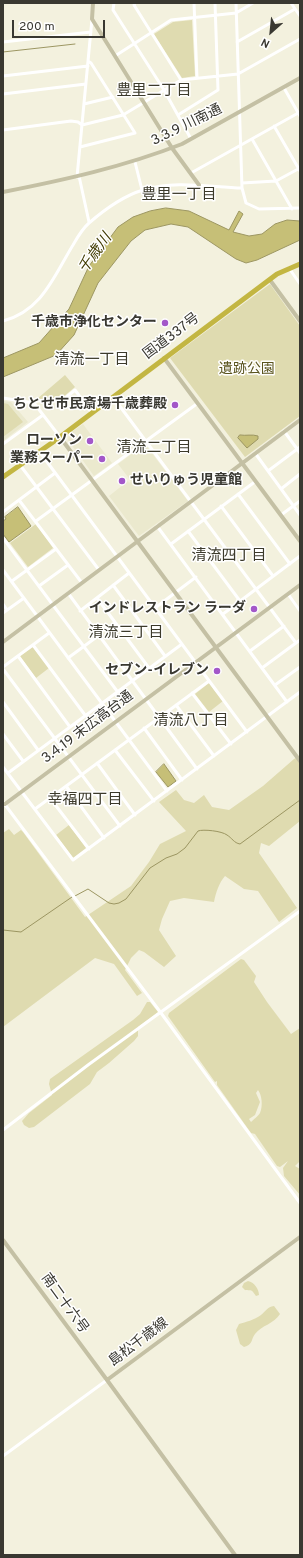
<!DOCTYPE html>
<meta charset="utf-8">
<style>
body{margin:0}
#map{position:relative;width:303px;height:1558px;overflow:hidden;background:#f3f1de;font-family:Overpass,sans-serif}
canvas{display:block}
.frame{position:absolute;inset:0;border:4px solid #393831;pointer-events:none}
.north{position:absolute;left:251px;top:12px;width:40px;height:40px;-webkit-text-stroke:3px #fff;paint-order:stroke;rotate:207deg;font-size:11px;font-weight:700;line-height:16px;text-align:center;color:#393831}
.north::after{content:'';display:block;margin:auto;width:14px;height:18px;background:#393831;clip-path:polygon(50% 0,100% 100%,50% 72%,0 100%)}
.scale{position:absolute;left:12px;top:20px;width:93px;height:18px;box-sizing:border-box;border:2px solid #393831;border-top:0;padding-left:5px;font-size:12px;line-height:14px;white-space:nowrap;color:#393831;-webkit-text-stroke:3px #fff;paint-order:stroke}
</style>
<div id="map">
<canvas width="303" height="1558"></canvas>
<div class="frame"></div>
<div class="north">N</div>
<div class="scale">200 m</div>
</div>
<script>
const c = document.querySelector('canvas').getContext('2d');
c.lineJoin = 'round';
function fillPath(path, color) {
  c.fillStyle = color;
  c.fill(path, 'evenodd');
}
function stroke(path, color, width, dash) {
  c.strokeStyle = color;
  c.lineWidth = width;
  c.lineCap = dash ? 'butt' : 'round';
  c.setLineDash(dash || []);
  c.stroke(path);
}
function drawText(font, color, halo, rows, align = 'center') {
  c.font = font + ' Overpass,"Noto Sans JP",sans-serif';
  c.lineWidth = 3;
  c.setLineDash([]);
  c.textBaseline = 'middle';
  c.strokeStyle = halo;
  c.fillStyle = color;
  for (const [text, x, y, turn = 0] of rows) {
    c.save();
    c.translate(x, y);
    c.rotate((+turn || 0) * Math.PI / 180);
    c.textAlign = isNaN(turn) ? turn : align;
    if (halo) c.strokeText(text, 0, 0);
    c.fillText(text, 0, 0);
    c.restore();
  }
}
fillPath(new Path2D(`
 M3,401L11,402L28,422L3,441Z
 M83,424L112,463L94,476L68,440L69,434Z
 M145,444L188,501L139,536L109,496L128,481L129,483L131,481L118,464Z`), '#ebe9ce');
fillPath(new Path2D(`
 M192,20L195,76L182,78L154,34L173,22Z
 M270,284L300,326V416L245,457L170,358Z
 M65,375L75,387L62,398L37,399Z
 M3,403L8,404L23,422L3,437Z
 M36,524L53,548L28,567L10,543Z
 M33,647L49,668L36,678L20,656Z
 M209,683L223,701L209,712L195,694Z
 M300,756V821L269,846L261,843L259,853L297,908L279,922L258,891L244,889L225,876C219,883 216,892 214,902L184,898L170,901L162,919L159,930L176,956L164,967L144,952L139,950L131,958L125,970L142,993L137,996L114,964L95,958L3,1027V833L9,829L14,835L21,830L23,832L85,917L131,886L149,862L160,844L186,831L159,802L176,790L184,800L194,803L204,795L212,807L229,810L263,786L294,759Z
 M69,825L86,848L73,858L56,835Z
 M241,959L244,960L256,976L254,982L267,1002L291,1034L300,1028V1161L295,1166L300,1169V1195L284,1176L283,1168L288,1161L280,1167L277,1166L255,1134L251,1133L217,1085V1081L215,1082L168,1016L169,1013ZM258,1090C262,1095 263,1106 260,1113C258,1116 253,1120 251,1122L249,1119L255,1115L260,1102L256,1093Z
 M147,1002H150L158,1012L138,1027V1036L134,1041L109,1063L97,1072L90,1084L34,1127L29,1128L24,1125L22,1121L29,1113L52,1095L49,1084L50,1079L133,1020L140,1014Z
 M248,1281C254,1282 259,1289 259,1295L256,1296C251,1289 253,1291 245,1290L242,1287L244,1283Z
 M274,1306L280,1314C274,1324 262,1325 255,1334C251,1339 253,1345 244,1347L240,1344L236,1330L239,1324C246,1322 254,1320 261,1315C266,1311 267,1307 274,1306Z`), '#dfdbb0');
const water = new Path2D(`
 M166,208L189,211L229,230L239,211L243,214L233,232L249,236L262,234L275,224L287,220L300,221V240L257,260L246,263L236,259L188,227L171,224L145,230L131,241L98,283L74,335L56,355L3,377V358L39,343L69,309L89,266L118,227L133,217L150,211Z
 M240,435C246,436 252,434 258,436V439L247,448L238,438Z
 M18,507L31,526L9,542L3,534V521L6,519L5,517Z
 M164,764L176,781L168,787L156,772Z`);
fillPath(water, '#c6bf77');
stroke(water, '#9c9662', 1);
stroke(new Path2D(`
 M3,52L75,44
 M75,896L88,889L109,903L114,904L119,903L126,899L150,868L166,858L177,854L185,848L198,831C203,829 222,831 227,835C232,838 234,843 240,844L300,800
 M3,930L21,932L72,897`), '#9c9662', 1);
stroke(new Path2D(`
 M114,3L113,10L164,90L191,139
 M135,3L134,5L181,80
 M194,3L197,78
 M236,3L242,188L246,203L259,209L300,208
 M291,3L300,16
 M3,42L91,32
 M237,42L295,9
 M115,56L171,20L236,13L253,3
 M3,76L88,66
 M284,88L300,116
 M3,94L86,84
 M84,104L113,97
 M178,115L218,90L215,3
 M274,126L300,171
 M3,130L71,121L78,122L82,125L123,115L181,80L238,74L300,39
 M252,139L292,209
 M80,147L135,133L91,63L88,61
 M135,162L142,190
 M191,173L300,112
 M79,176L89,222
 M77,177L92,19
 M242,183L276,181L300,168
 M289,268L300,284
 M3,321C42,311 54,276 73,245C77,238 82,229 89,223C104,210 123,196 143,190C175,180 209,187 242,188
 M113,397L296,643
 M3,398L34,403L60,437
 M34,403L37,401L63,400L75,390L92,413
 M284,431L300,453
 M3,444L43,415
 M39,451L247,732
 M255,453L300,515
 M20,465L99,570
 M268,471L300,447
 M281,489L300,474
 M238,494L290,564
 M19,500L82,583
 M221,506L273,576
 M3,512L55,473
 M281,515L300,501
 M36,521L198,403
 M157,526L287,702
 M188,531L240,601
 M3,538L117,691
 M171,544L256,481
 M3,570L167,791
 M12,581L56,549
 M113,585L165,656
 M39,586L68,565
 M68,593L197,769
 M288,594L300,611
 M97,598L149,668
 M3,604L7,610
 M155,608L196,577
 M80,611L129,573
 M3,613L24,598
 M223,614L300,556
 M33,645L85,715
 M250,651L284,626
 M18,656L70,727
 M68,658L98,636
 M3,667L49,633
 M262,668L300,640
 M3,669L120,826
 M275,685L300,667
 M192,693L231,744
 M3,702L38,750
 M176,705L214,756
 M144,728L182,780
 M3,734L23,761
 M115,750L154,801
 M97,763L135,815
 M3,767L73,860L300,692
 M8,773L182,644
 M66,786L104,838
 M50,798L89,849
 M3,802L161,1013L300,1203
 M35,809L209,681
 M3,1130L88,1065L300,911
 M3,1456L107,1380`), '#fff', 3);
stroke(new Path2D(`
 M93,3L92,19L172,148L199,185
 M3,192C64,180 123,167 182,144L300,78
 M270,280L300,321
 M164,358L300,541
 M60,437L300,761
 M3,642L300,420
 M5,804L300,585
 M3,1240L107,1380
 M235,1555L107,1380L300,1237`), '#c4c0a4', 4);
stroke(new Path2D(`
 M3,477L56,440L277,274L300,264`), '#c3b642', 5);
for (const [x, y, r, color] of [
 [165,323,4,"#a357c9"],
 [175,405,4,"#a357c9"],
 [90,441,4,"#a357c9"],
 [102,459,4,"#a357c9"],
 [122,481,4,"#a357c9"],
 [254,609,4,"#a357c9"],
 [217,671,4,"#a357c9"]
]) {
  const dot = new Path2D();
  dot.arc(x, y, r, 0, 2 * Math.PI);
  c.fillStyle = color;
  c.fill(dot);
  stroke(dot, '#fff', 1.5);
}
drawText('14px', '#393831', '#fff', [
 ["3.3.9 川南通",187,126,-26],
 ["国道337号",172,337,-37],
 ["3.4.19 末広高台通",88,728,-37],
 ["南二十六号",64,1304,54],
 ["島松千歳線",139,1343,-37]
]);
drawText('bold 14px', '#393831', '#fff', [
 ["千歳市浄化センター",157,323],
 ["ちとせ市民斎場千歳葬殿",167,405],
 ["ローソン",82,441],
 ["業務スーパー",94,459],
 ["せいりゅう児童館",130,481,"left"],
 ["インドレストラン ラーダ",246,609],
 ["セブン-イレブン",209,671]
], 'right');
drawText('14px', '#5a541e', '#fff', [
 ["遺跡公園",247,370]
]);
drawText('15px', '#3c3a2b', '#fff', [
 ["豊里二丁目",154,92],
 ["豊里一丁目",179,196],
 ["清流一丁目",92,361],
 ["清流二丁目",154,449],
 ["清流四丁目",229,557],
 ["清流三丁目",126,634],
 ["清流八丁目",191,722],
 ["幸福四丁目",85,801]
]);
drawText('italic 15px', '#413b00', '#fff', [
 ["千歳川",96,254,-54]
]);
</script>
